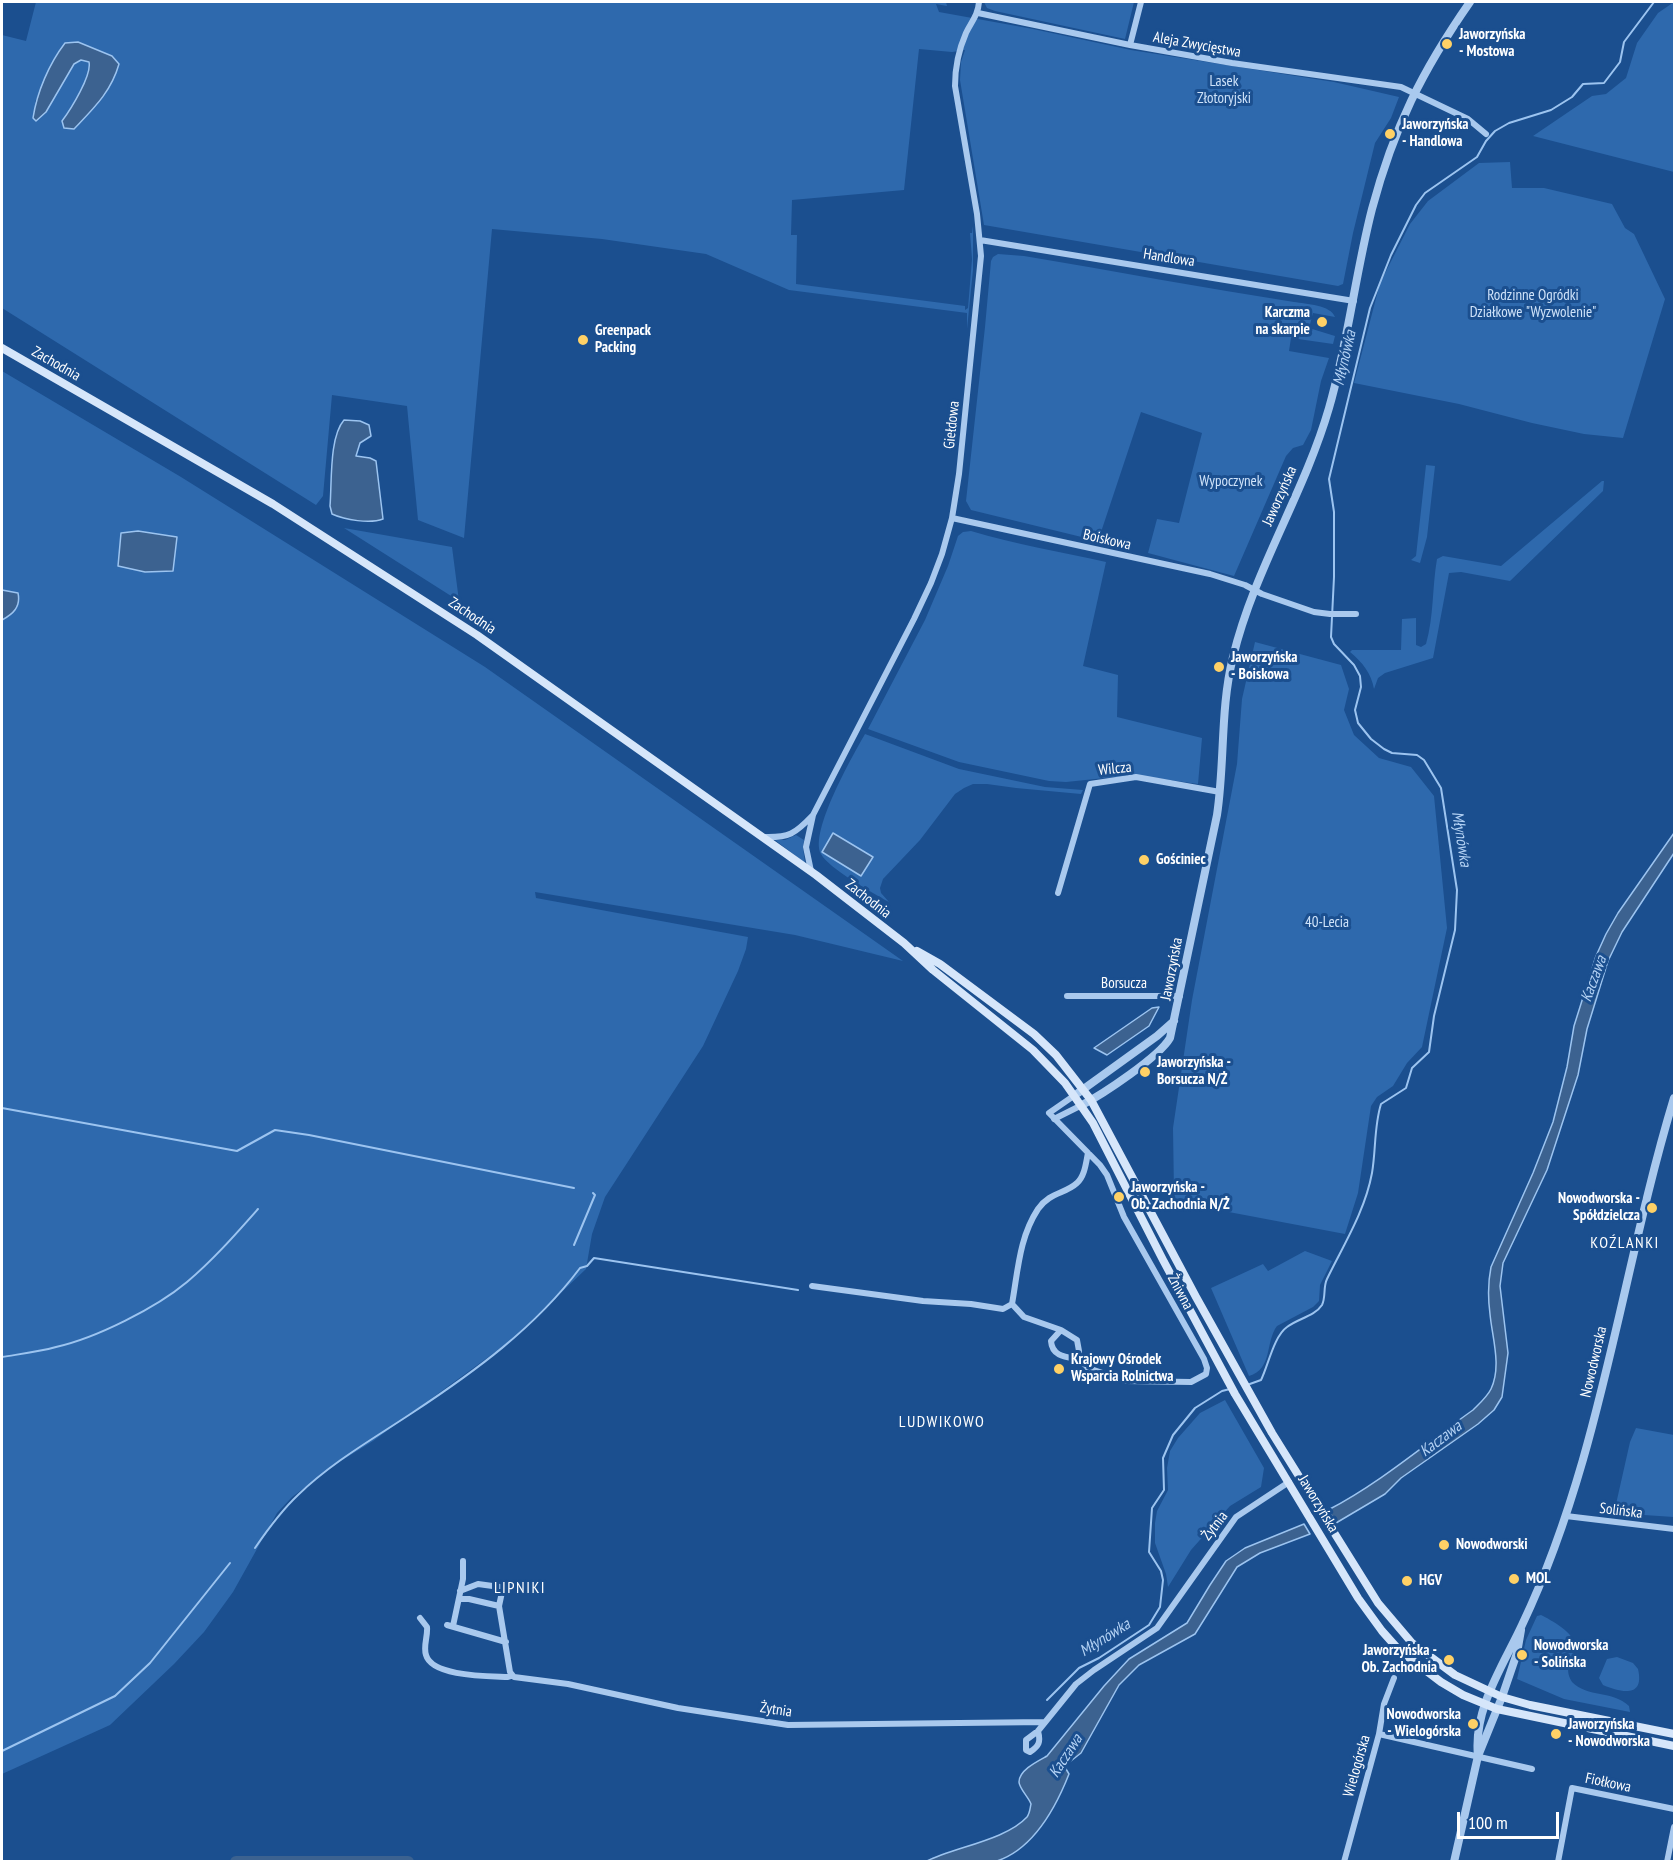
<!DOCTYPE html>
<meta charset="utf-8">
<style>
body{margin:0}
#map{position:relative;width:1676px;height:1863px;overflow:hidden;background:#1b4f8f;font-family:"PT Sans Narrow",sans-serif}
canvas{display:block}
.frame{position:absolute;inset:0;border:3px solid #fff;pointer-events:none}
.scale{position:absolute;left:1457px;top:1812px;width:102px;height:27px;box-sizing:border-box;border:3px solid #fff;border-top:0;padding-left:8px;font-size:18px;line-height:21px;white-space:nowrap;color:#fff;-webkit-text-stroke:4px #1b4f8f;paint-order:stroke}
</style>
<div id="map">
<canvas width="1676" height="1863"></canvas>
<div class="frame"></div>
<div class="scale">100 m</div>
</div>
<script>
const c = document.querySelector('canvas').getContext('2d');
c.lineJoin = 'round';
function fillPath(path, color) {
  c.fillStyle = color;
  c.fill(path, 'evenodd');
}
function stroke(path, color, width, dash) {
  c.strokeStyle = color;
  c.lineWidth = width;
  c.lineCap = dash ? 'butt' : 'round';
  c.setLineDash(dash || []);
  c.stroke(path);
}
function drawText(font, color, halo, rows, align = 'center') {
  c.font = font + ' "PT Sans Narrow",sans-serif';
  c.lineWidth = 6;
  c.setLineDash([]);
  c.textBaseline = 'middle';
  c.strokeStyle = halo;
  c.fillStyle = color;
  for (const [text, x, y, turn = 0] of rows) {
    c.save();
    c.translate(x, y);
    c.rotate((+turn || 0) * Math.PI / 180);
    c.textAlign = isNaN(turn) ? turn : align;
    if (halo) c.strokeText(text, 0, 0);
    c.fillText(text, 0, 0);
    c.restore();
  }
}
fillPath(new Path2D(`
 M36,2H946L947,6L936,4L939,12L1033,29L1131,50L1334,82L1399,97L1391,118L1375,143L1353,233L1343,284L1338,286L984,225L960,80L961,62L965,50L952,52L919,49L904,190L792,200L791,235H797L796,284L965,306V310L968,308L972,259L970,233H972L973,226V270L967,329V313L789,290L706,254L602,239L492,229L464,538L418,520L407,406L332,395L323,496L316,505L2,308V35L26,41ZM78,42L112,56L119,64C111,92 93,108 74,129L62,121C71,109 92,75 89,62L81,59L74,64L46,112L35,102L58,52Z
 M984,2H1134L1125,39L995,11L987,8Z
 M1674,2V172L1533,136L1592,96L1606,94L1626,78L1637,43L1658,13Z
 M1510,162L1512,188H1544L1612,204L1625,228L1634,234L1665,299L1623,438L1584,434L1532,423L1459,404L1354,383L1380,283L1410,224L1428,201L1479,163Z
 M998,254L1024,256C1114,271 1204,288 1294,302C1306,304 1331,305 1335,317L1313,313L1309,328L1335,336L1333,344L1291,338L1289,351L1329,358L1321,381L1311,430L1303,445L1293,448L1286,456L1234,576L1148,553L1157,519L1179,523L1202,433L1141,412L1098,541L971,510L966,501L985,327L991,261L993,257Z
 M2,371L181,477L485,667L903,961L795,935L535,892L536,898L748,937L746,949L738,971L703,1046L605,1197L592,1234L586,1269L509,1342L373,1441L336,1464L292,1497L277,1513L233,1592L204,1632L174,1664L110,1725L2,1774Z
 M1426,465L1435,466L1427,537L1420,563L1411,560L1416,556Z
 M1602,481H1604L1603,491L1510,581L1461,572L1449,573L1433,658L1385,673L1378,678L1374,689C1371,673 1363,663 1350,652L1352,650H1401L1402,619L1416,618V645L1421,647L1426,644C1434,616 1432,588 1437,559L1443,556L1501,566Z
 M344,528L452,547L459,601Z
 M971,531C1015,544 1061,552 1106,562L1083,666L1118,675L1117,717L1202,738L1198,784L1134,775L1066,782L1049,781L959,762L868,729L925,620L948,566L958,536L963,532Z
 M1255,642L1341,665L1349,689L1344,710L1354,735L1379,758L1411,767L1434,796L1447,928L1422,1047L1407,1063L1393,1086L1377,1097L1371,1106L1358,1193L1345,1234L1176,1202L1174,1193L1173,1128L1192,1000L1237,764L1242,699Z
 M865,734L959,769L1045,787L1083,790L1081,794L1016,788L987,784H973L964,788L955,794L920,840L883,879L880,888L881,893L889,902C873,893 828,868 821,854C809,832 853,755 865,734Z
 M796,835L804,840L803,848L805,863L775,840H785Z
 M1305,1251L1332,1261L1320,1285L1319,1301L1313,1307L1277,1326C1265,1342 1273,1369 1249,1376L1211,1288L1263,1264L1268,1271Z
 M1225,1400L1264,1468L1261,1487L1230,1506L1191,1550L1168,1587L1166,1574L1155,1543V1523L1157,1511L1168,1490L1167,1468L1170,1451L1178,1438L1200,1413Z
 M1636,1428L1674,1435V1517L1614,1513L1630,1442Z
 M1541,1615C1551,1620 1575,1633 1575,1646C1575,1661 1562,1665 1572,1682C1588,1698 1612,1690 1629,1706L1630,1712L1564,1699L1517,1679L1526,1640L1537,1616Z
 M1617,1657L1633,1663L1638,1669C1645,1699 1620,1692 1603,1685L1599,1678L1607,1659Z`), '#2e69ad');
const water = new Path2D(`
 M78,42L112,56L119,64C111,92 94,108 74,129L64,128L62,121C71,109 92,75 89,62L81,60L74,64L46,112L36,121L33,118C37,92 49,64 65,43Z
 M344,420L360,421L369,425L371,436L360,443L356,456L370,458L376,461L383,519C370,524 345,520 332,514L330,506C332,483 329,437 344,420Z
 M138,531L177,537L173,571L145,572L118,566L121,533Z
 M2,590L18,593C21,607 13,614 2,620Z
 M833,833L873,857L861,876L822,852Z
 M1674,833V853L1622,932L1608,961L1587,1029L1578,1075L1547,1170L1503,1263L1500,1286L1508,1353L1502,1397L1494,1410L1478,1424L1401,1478L1385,1494L1336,1523L1328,1510C1380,1483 1425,1444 1473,1410C1480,1403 1487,1397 1491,1389C1502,1366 1492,1337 1490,1314C1488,1299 1488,1282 1491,1267L1533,1173L1553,1122L1567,1067L1574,1026L1596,956L1606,934L1618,913Z
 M1159,1007L1149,1026L1107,1055L1094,1048L1152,1008Z
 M1304,1524L1310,1534L1260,1553L1237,1567L1195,1634L1139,1665L1119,1685L1081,1753L1067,1764L1066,1769L1069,1774C1056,1807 1033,1849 997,1861C983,1863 943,1862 927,1861C955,1847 1006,1840 1027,1817C1030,1813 1030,1808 1031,1804C1029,1798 1019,1788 1019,1782C1019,1770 1038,1761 1047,1756L1104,1686L1129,1659L1187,1623L1210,1585L1226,1561L1245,1548Z`);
fillPath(water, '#3c6290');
stroke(water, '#9cc4f0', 1.5);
stroke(new Path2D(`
 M2,1108L237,1151L275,1130L309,1135L574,1188
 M574,1245L595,1195L593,1193
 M2,1357C20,1354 38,1352 56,1347C96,1338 156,1308 187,1282C213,1260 235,1235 258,1209
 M1247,1385L1261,1380C1268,1366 1274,1336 1287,1327C1297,1319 1315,1316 1322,1305C1326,1297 1323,1287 1327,1279C1344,1244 1365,1211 1372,1173C1376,1150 1374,1126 1381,1104L1406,1088L1412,1068L1429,1052L1434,1016L1455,930L1457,890L1441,788L1424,760L1417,755L1392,753L1384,749L1371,739L1358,723L1355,710L1361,687L1360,676L1354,665L1334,644L1331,637L1334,577V512L1329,479L1370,308L1391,255L1416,205L1425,193L1477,157L1486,141L1495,131L1509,123L1551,110L1572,97L1583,84L1604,83L1620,62L1624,42L1654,2
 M255,1548C268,1529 281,1511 298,1495C332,1462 373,1439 412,1413C474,1372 535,1328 580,1268L587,1266L594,1258L798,1290
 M1047,1700L1079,1668L1099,1658L1149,1625L1160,1607L1163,1580L1161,1571L1149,1552L1152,1508L1164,1490L1163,1458L1173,1435L1195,1408L1222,1391L1230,1389
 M2,1751L115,1696L150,1663L230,1563`), '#9cc4f0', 2);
stroke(new Path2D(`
 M236,1862H408`), '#3c6290', 12);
stroke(new Path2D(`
 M978,13L1130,45L1232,63L1401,87L1468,119L1486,134
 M1130,45L1141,2
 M980,240L1354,301
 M952,518L1210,574L1245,585L1262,594L1314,612L1330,614H1356
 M763,837C789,838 795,834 813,815
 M811,871L806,847L813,815L914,619L931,583L942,554L952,518L959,474L981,256L977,214L955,86C955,68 959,49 966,33C972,21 978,15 979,2
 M1058,893L1090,784L1136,777L1220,792
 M1067,996H1180
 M1075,1095L1049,1113L1100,1165L1107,1175L1124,1217L1204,1359L1207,1368L1206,1374L1191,1382L1126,1381L1088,1368L1077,1359L1079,1351L1077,1340L1061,1330L1051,1341C1052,1356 1065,1357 1077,1359
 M1054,1119L1082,1105
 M812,1286L923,1301L971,1304L1003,1309L1012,1304
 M1012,1304C1018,1271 1019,1238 1038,1209C1050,1192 1065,1194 1077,1183C1085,1176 1086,1162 1088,1153
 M1012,1304L1024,1317L1061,1330
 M1566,1516L1674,1529
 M460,1591L478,1584L500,1587L502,1592L499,1606
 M459,1599H469L499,1606L510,1672L514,1677L568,1684L678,1708L788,1725L1045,1722
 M420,1618L427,1627C428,1636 423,1646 426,1655C432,1677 490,1676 508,1677L511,1676
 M447,1625L506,1642
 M453,1626L463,1579V1561
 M1038,1731C1041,1742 1039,1746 1030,1752L1026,1750V1740L1038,1731L1076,1684L1094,1670L1157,1628L1236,1517L1289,1482
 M1379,1734L1532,1769
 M1344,1862L1379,1734L1384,1704L1394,1678
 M1558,1862L1572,1788L1674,1809
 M1667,1862L1674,1827`), '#a9c9ee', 6);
stroke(new Path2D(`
 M1078,1093L1157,1036L1174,1021
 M1082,1105C1103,1094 1159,1057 1170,1038L1217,815C1225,762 1220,709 1233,657C1254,570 1304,494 1329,408C1348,343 1355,275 1372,209C1394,127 1422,71 1470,2
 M1478,1756C1473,1709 1503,1666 1522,1625C1601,1459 1621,1273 1674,1098
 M1454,1862L1478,1756L1502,1697L1517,1653L1521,1630`), '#a9c9ee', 8);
stroke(new Path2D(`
 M2,348L273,504L477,635L816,875L904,943L933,970L1033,1050L1065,1083L1093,1123L1163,1260L1235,1394L1358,1598L1382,1631L1399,1650L1441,1682L1463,1695L1497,1709L1674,1746
 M917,951L940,964L1034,1034L1056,1055L1091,1100L1196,1297L1272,1433L1378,1603L1412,1643L1455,1675L1502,1697L1530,1705L1674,1734`), '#d6e6fa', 8);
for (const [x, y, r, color] of [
 [1447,44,6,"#ffd166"],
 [1390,134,6,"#ffd166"],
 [1322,322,6,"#ffd166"],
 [583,340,6,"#ffd166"],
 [1219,667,6,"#ffd166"],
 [1144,860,6,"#ffd166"],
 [1145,1072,6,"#ffd166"],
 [1119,1197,6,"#ffd166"],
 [1652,1208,6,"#ffd166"],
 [1059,1369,6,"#ffd166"],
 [1444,1545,6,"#ffd166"],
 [1514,1579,6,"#ffd166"],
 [1407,1581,6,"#ffd166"],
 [1522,1655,6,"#ffd166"],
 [1449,1660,6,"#ffd166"],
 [1473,1724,6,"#ffd166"],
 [1556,1734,6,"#ffd166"]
]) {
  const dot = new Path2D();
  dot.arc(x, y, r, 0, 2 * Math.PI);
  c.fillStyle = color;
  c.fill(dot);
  stroke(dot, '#1b4f8f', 2);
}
drawText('bold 15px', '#fff', '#1b4f8f', [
 ["Jaworzyńska",1459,35],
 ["- Mostowa",1459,52],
 ["Jaworzyńska",1402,125],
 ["- Handlowa",1402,142],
 ["Karczma",1310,313,"right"],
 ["na skarpie",1310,330,"right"],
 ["Greenpack",595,331],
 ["Packing",595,348],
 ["Jaworzyńska",1231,658],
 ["- Boiskowa",1231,675],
 ["Gościniec",1156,860],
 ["Jaworzyńska -",1157,1063],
 ["Borsucza N/Ż",1157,1080],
 ["Jaworzyńska -",1131,1188],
 ["Ob. Zachodnia N/Ż",1131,1205],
 ["Nowodworska -",1640,1199,"right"],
 ["Spółdzielcza",1640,1216,"right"],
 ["Krajowy Ośrodek",1071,1360],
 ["Wsparcia Rolnictwa",1071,1377],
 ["Nowodworski",1456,1545],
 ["MOL",1526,1579],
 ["HGV",1419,1581],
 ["Nowodworska",1534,1646],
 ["- Solińska",1534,1663],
 ["Jaworzyńska -",1437,1651,"right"],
 ["Ob. Zachodnia",1437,1668,"right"],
 ["Nowodworska",1461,1715,"right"],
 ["- Wielogórska",1461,1732,"right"],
 ["Jaworzyńska",1568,1725],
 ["- Nowodworska",1568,1742]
], 'left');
drawText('15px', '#fff', '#1b4f8f', [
 ["Aleja Zwycięstwa",1197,45,10],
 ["Handlowa",1169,258,9],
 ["Zachodnia",56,364,30],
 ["Giełdowa",952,425,-84],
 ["Jaworzyńska",1280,496,-66],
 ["Boiskowa",1107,540,13],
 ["Zachodnia",472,616,34],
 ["Wilcza",1115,769,-6],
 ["Zachodnia",868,899,38],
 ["Jaworzyńska",1172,969,-79],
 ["Borsucza",1124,984],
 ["Żniwna",1180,1292,62],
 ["Nowodworska",1594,1362,-77],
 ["Jaworzyńska",1318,1504,59],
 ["Solińska",1621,1511,7],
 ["Żytnia",1215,1526,-52],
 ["Żytnia",776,1710,8],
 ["Wielogórska",1357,1766,-74],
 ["Fiołkowa",1608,1783,12]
]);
drawText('15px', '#cfe3fa', '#1b4f8f', [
 ["Lasek",1224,82],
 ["Złotoryjski",1224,99],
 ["Rodzinne Ogródki",1533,296],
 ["Działkowe \"Wyzwolenie\"",1533,313],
 ["Wypoczynek",1231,482],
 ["40-Lecia",1327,923]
]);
drawText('italic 16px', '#b5d3f5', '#1b4f8f', [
 ["Młynówka",1345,358,-77],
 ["Młynówka",1461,839,81],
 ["Kaczawa",1594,979,-70],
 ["Kaczawa",1441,1439,-37],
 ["Młynówka",1105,1638,-32],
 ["Kaczawa",1066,1756,-57]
]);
c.letterSpacing = '1.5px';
drawText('16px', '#fff', '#1b4f8f', [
 ["KOŹLANKI",1625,1243],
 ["LUDWIKOWO",942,1422],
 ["LIPNIKI",520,1588]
]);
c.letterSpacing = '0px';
</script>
